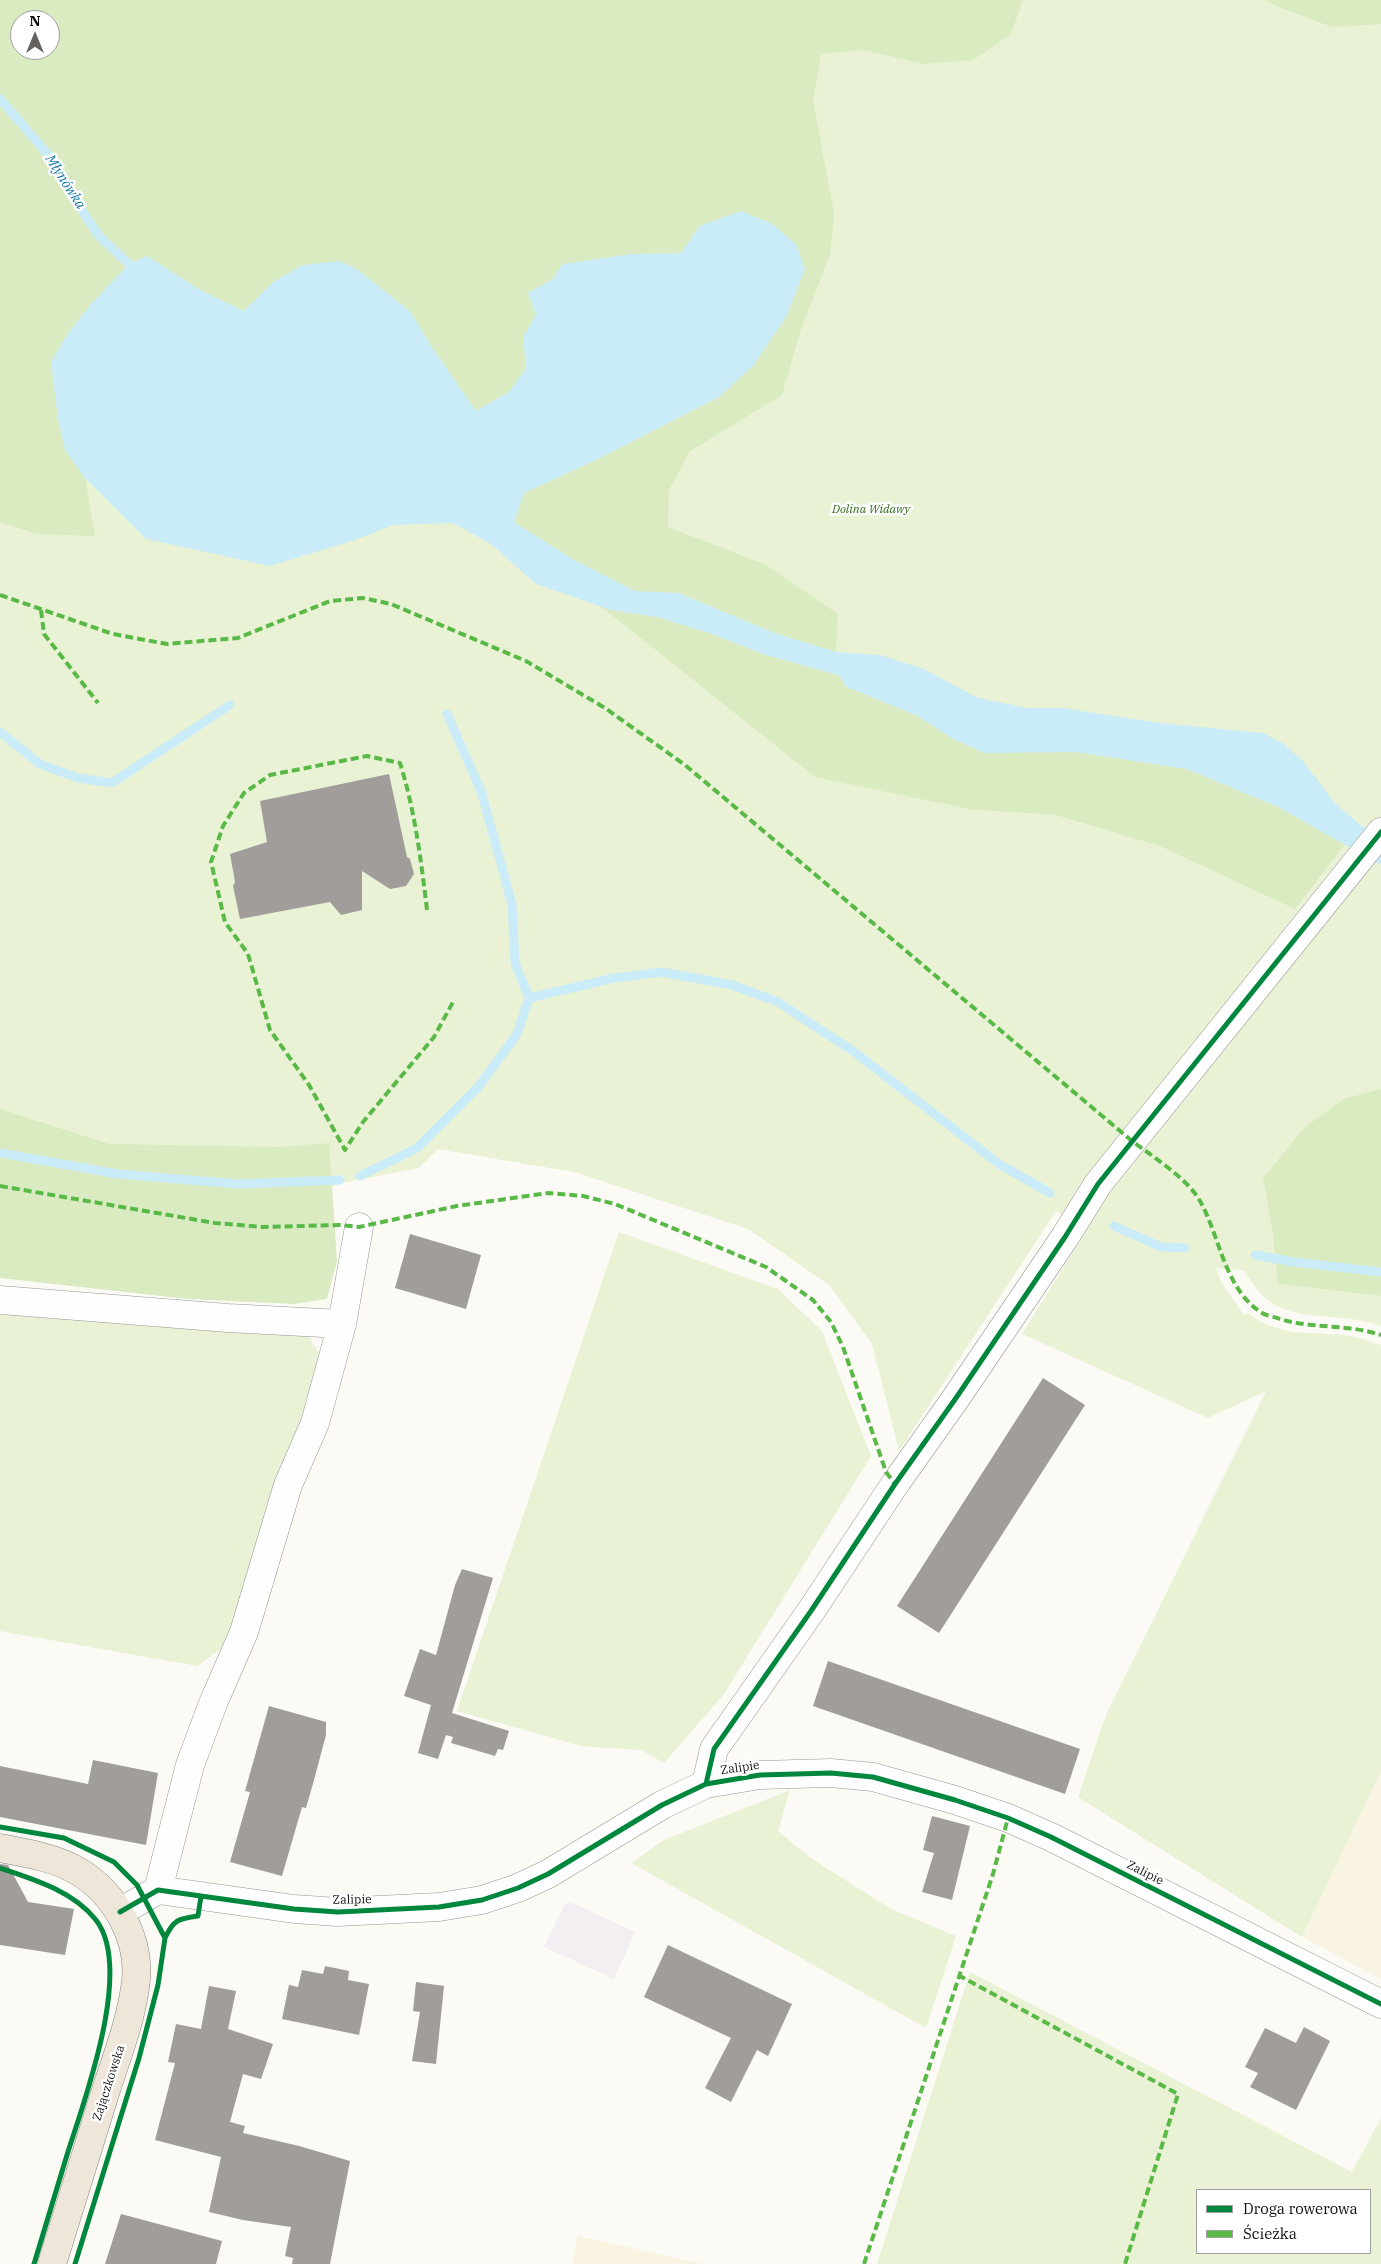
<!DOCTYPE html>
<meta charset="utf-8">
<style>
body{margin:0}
#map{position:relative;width:1381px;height:2264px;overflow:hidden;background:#fcfaf5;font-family:"IBM Plex Serif",serif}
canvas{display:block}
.legend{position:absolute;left:1196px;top:2189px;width:175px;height:65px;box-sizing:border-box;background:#fff;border:1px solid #9f9f9f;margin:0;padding:6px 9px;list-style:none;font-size:15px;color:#101010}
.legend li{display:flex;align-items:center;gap:10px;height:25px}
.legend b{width:25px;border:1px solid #9f9f9f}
.north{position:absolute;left:10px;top:10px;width:50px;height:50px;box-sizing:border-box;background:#fff;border:1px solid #9f9f9f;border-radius:50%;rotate:0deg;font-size:14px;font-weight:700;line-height:20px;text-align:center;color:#101010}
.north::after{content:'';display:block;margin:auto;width:18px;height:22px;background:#636260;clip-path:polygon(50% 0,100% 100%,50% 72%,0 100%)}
</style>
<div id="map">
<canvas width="1381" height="2264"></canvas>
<ul class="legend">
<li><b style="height:6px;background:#00873e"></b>Droga rowerowa</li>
<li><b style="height:6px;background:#58b947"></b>Ścieżka</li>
</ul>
<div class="north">N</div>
</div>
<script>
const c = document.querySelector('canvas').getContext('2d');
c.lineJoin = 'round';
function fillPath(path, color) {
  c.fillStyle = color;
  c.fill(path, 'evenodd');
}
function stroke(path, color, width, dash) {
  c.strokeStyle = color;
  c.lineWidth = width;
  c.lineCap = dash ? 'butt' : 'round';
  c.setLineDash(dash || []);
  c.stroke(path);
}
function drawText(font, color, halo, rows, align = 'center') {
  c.font = font + ' "IBM Plex Serif",serif';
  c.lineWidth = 5;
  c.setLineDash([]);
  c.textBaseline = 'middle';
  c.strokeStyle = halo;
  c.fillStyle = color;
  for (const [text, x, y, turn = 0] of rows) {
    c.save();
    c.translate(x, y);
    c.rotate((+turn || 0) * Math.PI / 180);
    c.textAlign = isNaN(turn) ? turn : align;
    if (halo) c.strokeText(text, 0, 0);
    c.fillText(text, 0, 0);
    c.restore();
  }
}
fillPath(new Path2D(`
 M571,1902L635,1932L614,1979L544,1947L565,1904Z`), '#f3eef1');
fillPath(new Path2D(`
 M1381,1771V1979L1302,1937Z
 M578,2236L703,2264H572Z`), '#f9f4e1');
fillPath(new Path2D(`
 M0,0H1381V1274L1278,1284L1381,1296V1326C1347,1312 1294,1323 1265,1298C1256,1290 1250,1279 1243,1270L1216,1268L1221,1282L1244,1315L1248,1313C1285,1341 1314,1329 1355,1337C1364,1339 1373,1343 1381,1345V1771L1302,1937L1078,1797L1106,1715L1266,1391L1208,1418L1022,1334L1085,1233L1056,1211L899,1451L872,1344L829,1285L748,1229L574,1172L438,1149L419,1168L337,1184L312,1200L0,1154ZM20,20H50V50H20Z
 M619,1232L778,1289L822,1331L871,1456L724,1694L664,1763L641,1750L581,1746L457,1711Z
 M0,1307L281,1329L310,1338L321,1357L303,1420L274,1488L225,1646L197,1666L0,1631Z
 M790,1790L778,1831L812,1859L891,1909L956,1936L926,2028L631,1863L664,1840Z
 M970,1972L1352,2172L1381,2118V2264H877ZM1197,2190H1370V2253H1197Z`), '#e9f2d4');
fillPath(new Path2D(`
 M0,0H1023L1011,34L973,60L924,64L863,50L821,54L813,101L834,213L830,255L801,329L782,395L690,451L669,490L668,527L766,565L838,614L836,652L774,633L680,593L635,591L574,560L513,522L524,493L598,459L719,397L700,226L681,253L632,254L562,265L553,279L528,293L536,315L523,337L526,368L509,392L476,411L431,346L410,311L273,282L244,311L202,291L147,257L129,264L91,304L66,336L51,362L58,418L65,450L85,478L95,536L37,534L0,522ZM20,20H50V50H20Z
 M1266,0H1381V24L1332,27L1276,6Z
 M598,604L611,610L657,617L712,634L766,655L838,675L847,687L918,716L951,738L985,753L1075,752L1187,769L1278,807L1345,844L1295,909L1160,846L1056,815L969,809L815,777Z
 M1381,1089V1296L1278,1284L1273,1233L1263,1178L1305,1127L1344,1099Z
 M0,1109L109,1144L281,1147L329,1143L337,1261L327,1299L294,1304L188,1299L0,1278Z`), '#daebc1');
fillPath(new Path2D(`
 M741,211L772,224L796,244L805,269L786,317L753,366L719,397L598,459L524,493L514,522L574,560L635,591L679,593L774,633L836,652L880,655L924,669L976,697L1026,708H1063L1159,723L1263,733L1284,744L1303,761L1334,802L1359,824L1381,837V865L1278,807L1187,769L1075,752L985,753L951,738L918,716L847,687L838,675L766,655L712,634L657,617L611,610L536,584L491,544L453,523L393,525L355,540L270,566L146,539L85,478L65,450L58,418L51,362L66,336L91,304L129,264L147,256L202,291L244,311L273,282L303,265L339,261L355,268L410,311L431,346L476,411L509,392L526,368L523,337L536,315L528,293L553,279L562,264L632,254L681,253L700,226Z`), '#caecf8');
stroke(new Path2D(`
 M0,99L51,158L71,195L99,236L129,264
 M447,714L481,791L512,904L515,963L529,998L614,978L662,972L732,985L778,1002L853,1051L999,1164L1050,1193
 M0,732L40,764L78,778L112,783L230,705
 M0,1153L118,1174L238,1184L340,1180
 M360,1176L417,1148L479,1086L517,1034L529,998
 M1114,1226L1161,1247L1185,1248
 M1255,1255L1294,1262L1381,1272`), '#caecf8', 9);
fillPath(new Path2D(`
 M389,774L407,857L410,859L414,874L406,886L390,889L362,871V910L341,915L330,902L240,919L233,886L235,882L230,854L267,842L260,801Z
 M410,1234L481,1255L466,1309L395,1288Z
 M1043,1378L1085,1405L939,1633L897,1606Z
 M462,1569L493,1578L452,1713L509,1731L503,1750L498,1749L495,1756L451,1743L453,1737L446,1735L438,1759L418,1753L431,1705L404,1696L420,1649L436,1655L455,1585Z
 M828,1661L1080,1749L1065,1794L813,1706Z
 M269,1706L326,1722V1735L314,1780L306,1808L302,1807L282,1876L230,1862L250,1792L245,1791Z
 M93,1760L158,1773L146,1845L0,1817V1766L88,1784Z
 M932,1816L970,1826L952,1900L922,1892L934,1853L923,1850Z
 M0,1864L8,1865L28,1902L74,1909L65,1955L0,1945Z
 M668,1945L792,2004L768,2056L757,2050L731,2102L705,2088L731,2038L644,1997Z
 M325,1966L349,1971L348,1980L369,1984L359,2035L282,2019L289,1985L298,1987L302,1970L323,1974Z
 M416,1982L444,1986L436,2064L412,2061L420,2012L413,2011Z
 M209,1986L236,1991L228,2029L273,2044L261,2079L243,2074L230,2122L245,2126L243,2133L299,2146L350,2161L330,2264H292L293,2258L285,2256L291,2227L243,2220L209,2212L221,2157L155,2140L175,2063L168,2062L176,2024L201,2029Z
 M1304,2027L1330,2041L1296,2110L1250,2087L1258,2073L1245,2067L1265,2028L1296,2043Z
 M121,2214L222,2241L216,2264H105Z`), '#a09d9a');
const minor = new Path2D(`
 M0,1300L228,1318L342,1324
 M706,1784L714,1749L811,1611L895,1484L956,1398L1065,1237L1098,1184L1381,832
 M158,1890L190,1765L214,1701L244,1632L288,1485L315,1423L342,1324L359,1227
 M120,1912L158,1890L294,1909L338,1912L439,1907L482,1900L518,1888L548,1874L662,1805L706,1784L760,1775L831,1773L873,1777L955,1800L1008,1818L1051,1837L1381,2004`);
const major = new Path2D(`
 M0,1848C25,1853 53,1857 76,1870C116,1893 143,1941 135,1988C130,2023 117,2056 106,2090C88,2148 70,2206 52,2264`);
stroke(minor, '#969593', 29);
stroke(major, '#848380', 29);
stroke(minor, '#fffefe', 28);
stroke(major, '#eee6d9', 28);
stroke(new Path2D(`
 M0,595L113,634L167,644L238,638L330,601L363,598L391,604L526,661L605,708L685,765L1132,1141C1153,1157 1187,1178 1200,1201C1220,1236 1224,1289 1262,1313C1267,1316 1275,1317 1280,1319C1313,1329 1349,1324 1381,1335
 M41,610L44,634L98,703
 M427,910C421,860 415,811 400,763L367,756L270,775L244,793L223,826L211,862L225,922L248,954L270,1030L309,1085L345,1150L363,1122L434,1037L453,1002
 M0,1186L215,1223L263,1227L340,1225L359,1227L457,1206L548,1193L583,1196L615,1204L766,1267L813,1300L831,1322L843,1347L886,1472L895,1484
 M958,1975L1178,2094L1125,2264
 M864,2264L993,1874L1008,1818`), '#58b947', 4, [8, 4]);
stroke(new Path2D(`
 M706,1784L714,1749L811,1611L895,1484L956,1398L1065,1237L1098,1184L1381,832
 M0,1827L64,1838L114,1862L137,1885L165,1938L158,1985L139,2058L75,2264
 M0,1868C33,1879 73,1891 96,1920C134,1969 84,2101 67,2155C56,2191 45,2228 34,2264
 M120,1912L158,1890L294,1909L338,1912L439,1907L482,1900L518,1888L548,1874L662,1805L706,1784L760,1775L831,1773L873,1777L955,1800L1008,1818L1051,1837L1381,2004
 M165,1938C174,1919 178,1919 198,1916L201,1896`), '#00873e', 5);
drawText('italic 12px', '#346c1b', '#fff', [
 ["Dolina Widawy",871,510]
]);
drawText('12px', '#101010', '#fff', [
 ["Zalipie",740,1768,-8],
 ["Zalipie",1145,1873,27],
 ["Zalipie",352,1900,-1],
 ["Zajączkowska",109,2083,-72]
]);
drawText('italic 14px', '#1176a9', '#fff', [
 ["Młynówka",65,182,57]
]);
</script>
